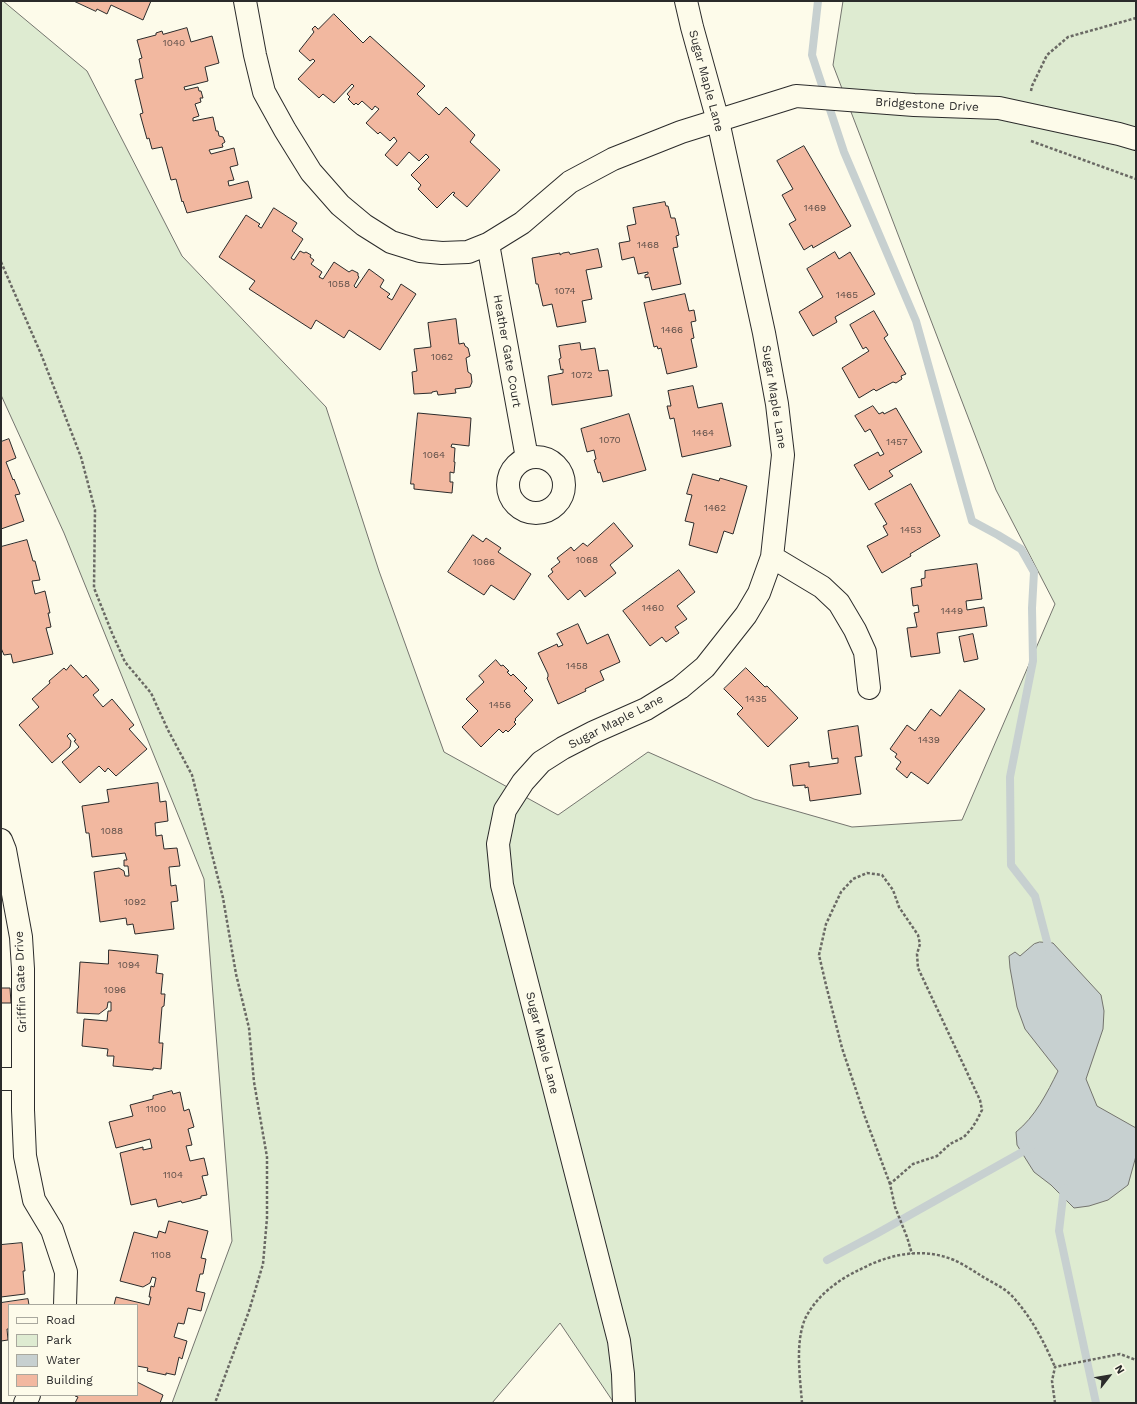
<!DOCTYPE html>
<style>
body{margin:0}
#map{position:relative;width:1137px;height:1404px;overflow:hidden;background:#fdfbea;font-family:"Work Sans",sans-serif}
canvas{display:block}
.frame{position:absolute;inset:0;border:2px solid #2b2b2b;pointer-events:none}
.legend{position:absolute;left:8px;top:1304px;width:130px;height:92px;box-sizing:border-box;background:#fdfbea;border:1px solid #a9a89e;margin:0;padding:5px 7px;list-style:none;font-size:12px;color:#2b2b2b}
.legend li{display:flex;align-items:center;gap:8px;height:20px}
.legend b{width:20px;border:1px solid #a9a89e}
.north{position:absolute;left:1089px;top:1356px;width:40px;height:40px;-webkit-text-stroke:3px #fdfbea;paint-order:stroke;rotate:59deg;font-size:11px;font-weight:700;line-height:16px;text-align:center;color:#2b2b2b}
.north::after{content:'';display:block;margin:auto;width:14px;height:18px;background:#2b2b2b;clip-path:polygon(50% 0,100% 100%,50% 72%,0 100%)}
</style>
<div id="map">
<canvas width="1137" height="1404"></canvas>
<div class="frame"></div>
<ul class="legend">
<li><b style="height:5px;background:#fdfbea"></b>Road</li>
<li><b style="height:11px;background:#deebd1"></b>Park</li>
<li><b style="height:11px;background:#c7d0d0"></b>Water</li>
<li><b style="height:11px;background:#f2b8a0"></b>Building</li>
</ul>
<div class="north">N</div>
</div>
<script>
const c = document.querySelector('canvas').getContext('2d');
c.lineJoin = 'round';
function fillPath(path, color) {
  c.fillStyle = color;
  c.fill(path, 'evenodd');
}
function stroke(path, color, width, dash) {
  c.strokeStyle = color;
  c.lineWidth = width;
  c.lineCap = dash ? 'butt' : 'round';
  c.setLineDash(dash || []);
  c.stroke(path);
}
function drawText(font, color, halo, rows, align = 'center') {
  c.font = font + ' "Work Sans",sans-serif';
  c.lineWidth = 3;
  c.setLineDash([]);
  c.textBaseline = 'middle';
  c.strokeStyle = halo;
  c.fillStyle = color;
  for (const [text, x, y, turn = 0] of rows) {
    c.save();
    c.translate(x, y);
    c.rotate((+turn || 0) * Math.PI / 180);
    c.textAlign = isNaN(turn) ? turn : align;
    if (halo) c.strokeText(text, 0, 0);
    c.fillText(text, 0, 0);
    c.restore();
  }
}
const green = new Path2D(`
 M1,1H3L87,71L182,256L326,407L379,571L444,752L558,815L648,752L754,799L852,827L962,820L1055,604L996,490L833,65L843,1H1136V1403H614L560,1323L492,1403H172L232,1241L204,879L64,533L1,395Z`);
fillPath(green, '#deebd1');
stroke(green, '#74746e', 1);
const water = new Path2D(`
 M1040,942L1053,943L1101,995L1104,1011L1103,1029L1086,1079L1097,1106L1136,1128V1156L1128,1185L1108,1200L1089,1206L1074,1208L1051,1185L1034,1172L1017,1145L1016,1132C1035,1117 1047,1093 1058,1071L1025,1029L1017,1007L1010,968L1009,956L1015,952L1020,956L1034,944Z`);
fillPath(water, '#c7d0d0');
stroke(water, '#74746e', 1);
stroke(new Path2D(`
 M818,1L812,55L844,152L916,321L972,521L998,535L1021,549L1034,572L1032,608L1033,661L1010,777L1011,865L1035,896L1050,953
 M1064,1188L1059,1231L1096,1403
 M827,1260L876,1234L1031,1147`), '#c7d0d0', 8);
const building = new Path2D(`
 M74,1H151L143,20L111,5L107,14L97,9L96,11Z
 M334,14L363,43L370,36L425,86L417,94L439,115L446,107L475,135L470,142L500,170L467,207L453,195L455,193L453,192L437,208L418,189L421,185L411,175L429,157L426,154L419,161L409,152L397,166L385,155L397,141L394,137L390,141L380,132L378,134L366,123L379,109L375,106L372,110L362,101L358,105L356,103L354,105L348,99L350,97L347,94L354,86L352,84L334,103L323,94L319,98L298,79L315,61L313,59L310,61L299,51L314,32L312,29L315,26L318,29Z
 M187,28L191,42L212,36L219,63L205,67L208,81L184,87L185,90L198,87L199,91H201L203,98H200L201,102L195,104L199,116L193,118V121L213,117L216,131H218L219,136L223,137L225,142L222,144L223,147L209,150L211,154L234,148L238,165L230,167L234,180L228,181L229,186L248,181L252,198L187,213L183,201L182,202L176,179L171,180L162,147L152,149L149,138L147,139L140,114L143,113L135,80L143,78L139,59L142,58L137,40L156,35V33L162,31L163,34Z
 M804,146L851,226L813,248L812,245L804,250L789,224L796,220L782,195L793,189L777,161Z
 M665,202L666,206H668L671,218H675L679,235L676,236L678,247L673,248L681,284L652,290L649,277L645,278V275L648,274V272L638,274L634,257L622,260L619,243L630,241L627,226L636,224L633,208Z
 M274,208L297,223L292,231L303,239L291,258L294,260L300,251L304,253L306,252L311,255L310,257L314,260L311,264L322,272L319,277L323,279L334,262L349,272L352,270L358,273V276L359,277L354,286L356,288L369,269L384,280L380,287L390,294L387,297L392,300L401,284L416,294L380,350L349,330L344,338L316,320L311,329L249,289L255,281L219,257L246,215L260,224L258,226L261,228Z
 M598,249L602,267L586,270L592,299L582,301L586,322L557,327L552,304L543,306L538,284H536L532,258L560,253V255L563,253L569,252L570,254Z
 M835,252L839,259L850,252L875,294L835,317L837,322L813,336L799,312L823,297L807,269Z
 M685,294L689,311L694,310L696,321L691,322L694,338L691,339L697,367L667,374L661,348L658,349L657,346L654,347L644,303Z
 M874,311L888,335L884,338L906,374L901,376L902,379L896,383L893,382L876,391L874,389L859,398L842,368L869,351L866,347L863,349L850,325Z
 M456,319L459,344L464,343L465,346L468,348L470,356L466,358L468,372L471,374L472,382L470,387L455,389L456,393L438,395L437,391L432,392V393L414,394L412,372L417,371L414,349L431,347L428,323Z
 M580,343L581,350L595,348L599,371L608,370L612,396L552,405L548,376L563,373V369L561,370L559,359L561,358L559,346Z
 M693,386L698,408L722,403L731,446L682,457L674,418L670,419L667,406H671L668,391Z
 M873,406L879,414L883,412L884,414L896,408L922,452L889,471L893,476L869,490L854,465L878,452L880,456L884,454L870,429L865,432L855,416Z
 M418,413L471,418L469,446L452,444L451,447L455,448L454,462H455L454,473L450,472V482H453L452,493L414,489V484H411Z
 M629,414L646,470L603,482L600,472L598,473L594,460L596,459L594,450L587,452L581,429Z
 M9,439L16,458L6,462L13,480L14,479L20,494L15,495L24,521L1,529V442Z
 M693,474L719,481L720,478L747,486L733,534L724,531L717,553L689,545L694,523L685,521L692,495L687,494Z
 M911,484L940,536L910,554L911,556L882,573L867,546L888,535L883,526L887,524L875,504Z
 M614,523L633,546L610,565L616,573L585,597L580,590L568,600L548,576L553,572L551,569L560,562L557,558L571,547L574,551L583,543L587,546Z
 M473,535L483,542L486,538L501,548L498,552L531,574L514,600L491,585L484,595L448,572Z
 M27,540L33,561H35L40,580L32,581L35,594L45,591L50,613H48L51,627L46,628L53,654L13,663L11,654L4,655L1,648V547Z
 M977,564L982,599L966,601L967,610L984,607L987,626L937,633L940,653L911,657L907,628L917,627L914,613L919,612L918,605L913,606L911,588L922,586L921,579L925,578V571Z
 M679,570L695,592L677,606L687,619L675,627L679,633L666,642L662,637L650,646L623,611Z
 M578,624L587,644L608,634L620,662L600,671L604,680L585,689L586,691L558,704L547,678L548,677V674L538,653L557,644L558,647L563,645L557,634Z
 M973,634L978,659L964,662L959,637Z
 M496,660L501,666L503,665L509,671L507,672L511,676L513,674L527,688L524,691L533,700L515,719L516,720L514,722L516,724L508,732L506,730L503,733L499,729L481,747L462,727L478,711L466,699L484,682L479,676Z
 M71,665L83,678L86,675L99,690L93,695L103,707L112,699L134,725L129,729L147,749L116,776L108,768L105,772L99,766L80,783L62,762L79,747L74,741L76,740L70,733L67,736L71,741L70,747L52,763L19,725L39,707L32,699L50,683L49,681L64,668L66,670Z
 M746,668L765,687L767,686L798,718L768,747L737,714L743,708L724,689Z
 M960,690L985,709L928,784L911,772L907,778L896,769L901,762L895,757L897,754L890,749L907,725L915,731L931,709L940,716Z
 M858,726L862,756L855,757L861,794L810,801L808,787L805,788V785L793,786L790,765L809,762V767L838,763V758L832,759L828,731Z
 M158,783L160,802L166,801L168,821L155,823L156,836L162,835L164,849L177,848L180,866L169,867L171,886L176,885L178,901L171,902L174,929L135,934L133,924L127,925L126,918L100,922L94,872L119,868L124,871L125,876H129L128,866H124V860H127L125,853L92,857L89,833H86L82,806L109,802L107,790Z
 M109,950L158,955L156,973L163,974L161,994H165L164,1006L162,1007L159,1043H163L161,1069L153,1068V1070L113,1066L114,1056H107L108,1049L82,1046L84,1019L107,1021L108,1011H111V1002H108L107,1008L99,1014L77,1013L80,962L108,964Z
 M1,988H10L11,1003H2Z
 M172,1091L173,1094L180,1092L184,1111L189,1109L194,1127L188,1129L192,1145L186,1146L190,1161L204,1158L208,1175L202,1176L207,1195L201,1196V1198L182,1203L181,1201L158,1207L156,1199L131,1205L120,1153L143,1147V1150L152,1148L150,1139L116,1148L109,1122L133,1116L130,1105L153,1099V1096Z
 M169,1221L208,1231L201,1258L206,1259L203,1274H200L196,1291L205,1293L201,1311L188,1308L184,1324L178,1323L174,1337L187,1341L182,1359L179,1357L175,1375L166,1373V1375L147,1371L148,1368L137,1366V1305H114L116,1297L149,1305L151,1297H149L151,1286L154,1287L156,1278L152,1277L150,1283L143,1287L120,1281L134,1232L157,1238L159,1231L165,1233Z
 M22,1243L25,1271H23L25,1294L1,1297V1245Z
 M28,1299L29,1305H9V1329H7L8,1340L1,1341V1303Z
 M137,1382L163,1395L160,1403H75L78,1397L75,1396L76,1395H137Z`);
fillPath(building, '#f2b8a0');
stroke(building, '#2b2b2b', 1);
const street = new Path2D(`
 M245,1L255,55L264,92L285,130L311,172L340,205L364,225L391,242L420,251L442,253L468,252L488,244L522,223L570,182L613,159L681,132L796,96L914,105L999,108L1119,134L1136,139
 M488,244L527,458
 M508 485a28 28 0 1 1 56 0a28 28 0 1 1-56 0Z
 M772,557L822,587L839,603L855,630L865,652L869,688
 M1,840L5,850L21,937L23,969V1110L25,1156L34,1200L52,1230L66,1272L65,1305
 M1,1079H23
 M25,1403L29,1395
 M624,1403L623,1374L619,1341L502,885L498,844L505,810L523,782L541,762L563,748L594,732L646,709L680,688L705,667L746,615L759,593L772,557L783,455L777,404L764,333L718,121L692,27L686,1`);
stroke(street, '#2b2b2b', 24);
stroke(new Path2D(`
 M1031,91L1032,86L1047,55L1068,37L1136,18
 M1031,141L1136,179
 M1,262L41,354L81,457L95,510L94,588L112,633L125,662L151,693L168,730L192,775L223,898L236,974L249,1028L254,1082L267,1157V1218L263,1264L249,1311L215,1403
 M890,1184L865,1117L842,1048L826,985L819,955L826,924L841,892L853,879L867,873L882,875L893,890L899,907L918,935L920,944L917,954L918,968L980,1100L982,1110L977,1120L972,1128L964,1137L950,1144L937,1156L913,1164L890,1184L895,1207L907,1237L912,1254
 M802,1403C800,1377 795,1343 805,1319C816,1296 839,1279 861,1269C890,1254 922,1247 954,1260C963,1264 972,1270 980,1275C991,1282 1005,1288 1013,1297C1032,1318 1044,1342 1055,1367
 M1055,1403L1052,1381L1055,1367L1120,1354L1136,1360`), '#6a6964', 2.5, [3, 2]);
stroke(street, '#fdfbea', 22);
drawText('10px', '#5d4e48', null, [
 ["1040",174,43],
 ["1469",815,208],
 ["1468",648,245],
 ["1058",339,284],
 ["1074",565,291],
 ["1465",847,295],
 ["1466",672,330],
 ["1062",442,357],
 ["1072",582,375],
 ["1464",703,433],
 ["1070",610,440],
 ["1457",897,442],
 ["1064",434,455],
 ["1462",715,508],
 ["1453",911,530],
 ["1068",587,560],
 ["1066",484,562],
 ["1460",653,608],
 ["1449",952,611],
 ["1458",577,666],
 ["1435",756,699],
 ["1456",500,705],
 ["1439",929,740],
 ["1088",112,831],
 ["1092",135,902],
 ["1094",129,965],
 ["1096",115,990],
 ["1100",156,1109],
 ["1104",173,1175],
 ["1108",161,1255]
]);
drawText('12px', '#2b2b2b', '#fdfbea', [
 ["Sugar Maple Lane",706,81,75],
 ["Bridgestone Drive",927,105,3],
 ["Heather Gate Court",507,351,80],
 ["Sugar Maple Lane",774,397,81],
 ["Sugar Maple Lane",616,722,-27],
 ["Griffin Gate Drive",21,982,-92],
 ["Sugar Maple Lane",542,1043,76]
]);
</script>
